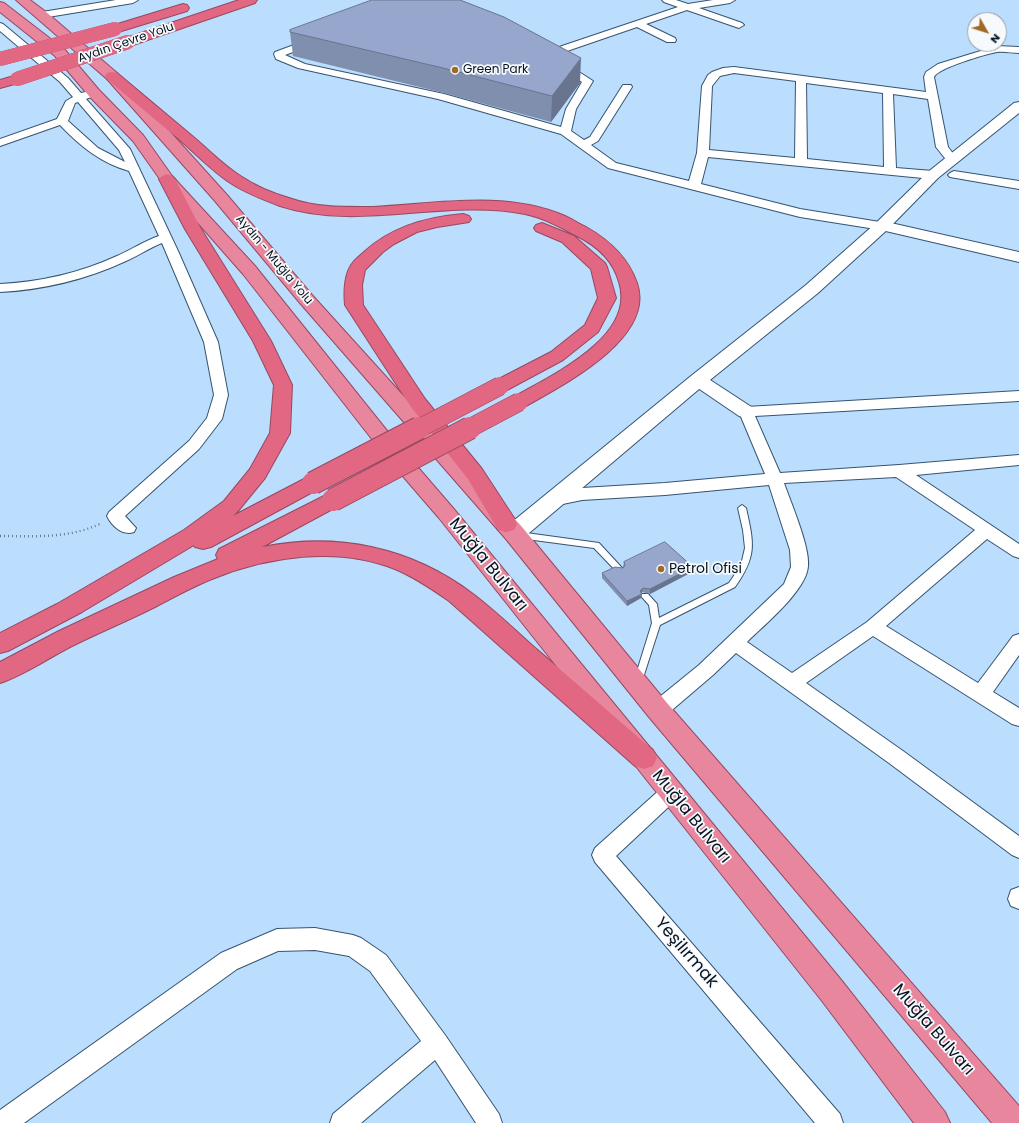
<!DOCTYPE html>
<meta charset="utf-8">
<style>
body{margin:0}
#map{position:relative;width:1019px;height:1123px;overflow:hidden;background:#bbddfe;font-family:Poppins,sans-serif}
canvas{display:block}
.north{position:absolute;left:967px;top:12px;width:40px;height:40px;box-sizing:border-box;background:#f6fafd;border:1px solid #969ea4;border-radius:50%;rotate:129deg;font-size:11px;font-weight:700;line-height:16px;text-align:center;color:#07131f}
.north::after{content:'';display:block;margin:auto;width:14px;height:18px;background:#a06924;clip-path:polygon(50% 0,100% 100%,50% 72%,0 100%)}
</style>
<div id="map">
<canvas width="1019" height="1123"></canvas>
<div class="north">N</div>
</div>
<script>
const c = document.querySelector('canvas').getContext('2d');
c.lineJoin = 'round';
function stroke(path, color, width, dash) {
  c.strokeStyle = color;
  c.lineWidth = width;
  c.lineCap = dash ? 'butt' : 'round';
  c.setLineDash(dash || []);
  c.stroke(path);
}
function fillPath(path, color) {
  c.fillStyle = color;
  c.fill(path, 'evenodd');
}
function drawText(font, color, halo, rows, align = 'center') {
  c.font = font + ' Poppins,sans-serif';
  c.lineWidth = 3.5;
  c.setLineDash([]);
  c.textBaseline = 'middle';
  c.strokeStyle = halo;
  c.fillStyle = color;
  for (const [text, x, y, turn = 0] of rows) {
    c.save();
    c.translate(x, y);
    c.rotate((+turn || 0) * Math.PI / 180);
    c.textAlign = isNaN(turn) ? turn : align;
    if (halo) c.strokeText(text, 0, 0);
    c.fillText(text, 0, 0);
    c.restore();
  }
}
const service = new Path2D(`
 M742,505L746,508C754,544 757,556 735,587L660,625L642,681L641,684L638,685L635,684L634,681L652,623L649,605L641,596L642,594H648L657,604L659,618L729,583L741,565L745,548L743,530L738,508Z
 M519,532L599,543L623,569L622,571H616L594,548L519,538L515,535Z`);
const minor = new Path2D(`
 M116,0H138L133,3L42,18L37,15L42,12Z
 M662,0H676L688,4L713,0H735L730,3L699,8L742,23L744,25L739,28L736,27L687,10L646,24L675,38L676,40L675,42H667L637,27L570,50L546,60L541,57L542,55L562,46L678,7L664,2Z
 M0,23L3,24L68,78L81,93L90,91L95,94L94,96L86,99L130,149L178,251L218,342L228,395L222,419L199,449L125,516L136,528L134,532C122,536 112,526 107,516L109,512L189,441L207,418L214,395L204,342L162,243C149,248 138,256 126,261C87,279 43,290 0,292V284C40,282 80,273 117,256C131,250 144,241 159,236L129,171C101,163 80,146 60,125L0,146V139L57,119L66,101L73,97L60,82L0,31ZM78,102L119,150L125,162L98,148L68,121L75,103Z
 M313,38L318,41L317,43L285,55L305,64L444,94L561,127L566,109L582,82L556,65L561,62L565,63L593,81L576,109L571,131L584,140L590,137L623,85H631L632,87L598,141L591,145L616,163L689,181L697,153L702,86L708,75L712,72L723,68L734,67L926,92L924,77L926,72L938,64L997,46L1019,47V53C1012,53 1004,51 997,52C986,54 938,68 934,77L948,147L958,160L956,162H948L936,147L928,99L893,94L896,168L933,171L937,173L939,175L937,177L933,179L708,157L701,184L800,209L886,223L888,226L886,229L882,230L800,217L608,168L561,134L438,99L298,68L276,59L274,54L275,52ZM734,73L796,81L795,158L709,150L712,86L720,76ZM806,83L883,93L884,167L807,159Z
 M954,171L1019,181V189L950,177L948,175L950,173Z
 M1019,391V401L755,416L780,473L899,465L1019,455V465L916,475L1019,544V558L1013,556L987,539L886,626L978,683L1013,636L1019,634V655L993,692L1019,708V726L1012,724L873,636L806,683L903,751L1019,836V858L1012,855L889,763L736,653L713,675L665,716L658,718L651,716L648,710L651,704L699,665L784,584L791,567L790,550L769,485L665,495L582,500L553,506L547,504L545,500L547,496L582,488L665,483L765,474L739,412L741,408L746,407ZM896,477L975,530L867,622L792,673L747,642C764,625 807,590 808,566C810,547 791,503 784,483Z
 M671,783L678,786L681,792L678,798L616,856L840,1114L843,1123H815L595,862L592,855L595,848L664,786Z
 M1019,887V909L1011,906L1008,899L1011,890Z
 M315,928L353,935L361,938L386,955L445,1035L499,1114L502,1123H476L435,1060L361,1123H330L333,1114L421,1041L370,971L349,956L315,950L278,951L237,969L24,1123H0V1110L221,953L277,929Z`);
const tertiary = new Path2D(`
 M882,221L1019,252V262L877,229L874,226L877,223Z
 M698,374L704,376L753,408L755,412L753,416L746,418L739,416L692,384L689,380L692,376Z`);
const secondary = new Path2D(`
 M1019,102V113L938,178L888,229L818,293L705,384L522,539L514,541L506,539L503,533L506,527L691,376L806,285L876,223L928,172L1014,103Z`);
const trunk = new Path2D(`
 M16,0H30L46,12L117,73L227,195L312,295L522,527L667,703L1019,1106V1123H992L649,717L506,539L300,303L215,201L107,79Z
 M0,2L4,3L65,50L99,90L143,135L172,176L255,266L396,442L453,508L842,981L945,1112L950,1123H914L822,1001L439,518L382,452L243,274L162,182L133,141L89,96L55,56L0,12Z`);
const motorway = new Path2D(`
 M239,0H257L255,3L133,45H123L122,42L123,39Z
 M183,4L187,5L189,8L187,11L115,33L111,32L109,29L111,26Z
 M112,72L117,73C142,94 167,115 191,135C208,149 224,166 242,177C257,187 275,194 292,199C318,208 346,207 373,207C436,204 505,190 565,216C572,219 579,224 586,227C609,240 628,257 637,283C656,338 563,385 526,406L519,408L512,406L509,402L512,398C550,376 637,337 619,282C613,260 597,246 577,236C560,227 544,218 525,214C444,198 360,232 280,206C264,200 246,193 232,184C213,172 196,154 180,140C155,120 131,99 107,79L105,76L107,73Z
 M17,75L22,76L24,79L22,82L0,88V80Z
 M167,174L172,176L175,179L201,229L271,341L292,385L290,433L265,478L238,511L233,516L306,478L313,476L320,478L323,483L320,488L211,547L203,549L195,547L194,545L82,612L8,651L0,653V633L57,604L184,530L224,501L250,469L270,433L274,385L253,341L185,229L159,179L162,176Z
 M463,214L469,216L471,219L469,222L437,227L417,232L394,244L383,252L365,270L362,285L363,305L425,399L482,469L514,518L517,524L514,530L506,532L498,530L468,479L411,407L345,305C344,294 344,282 348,271C351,263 357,258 364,252C391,227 426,217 463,214Z
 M542,223L574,236L605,263L607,267L616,298L598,332L563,360L507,390L500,392L493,390L491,386L493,382L551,352L585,325L598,298L591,269L562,242L536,231L534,228L536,225Z
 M333,492L340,495L343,500L340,505L262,547C337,532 411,547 473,594C494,610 514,629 534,647C574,681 613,716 653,750L657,758L653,766L644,769L635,766L449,601C432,589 414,577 395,569C337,546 268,556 212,579C192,587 174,597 155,607C127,621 98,633 70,647C47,659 24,675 0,683V662L59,631L174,577L218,559L216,555L219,549L326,495Z`);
stroke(service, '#365470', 2);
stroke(minor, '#365470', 2);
stroke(tertiary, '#365470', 2);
stroke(secondary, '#365470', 2);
stroke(trunk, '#954a60', 2);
stroke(motorway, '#954a60', 2);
stroke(new Path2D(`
 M0,536C35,536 69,539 102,523`), '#677f96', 2.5, [1, 3]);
fillPath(service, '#fff');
fillPath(minor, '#fff');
fillPath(tertiary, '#fff');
fillPath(secondary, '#fff');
fillPath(trunk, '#e7869c');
fillPath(motorway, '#e16783');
const motorwayBridgeFar2 = new Path2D(`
 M0,59L115,29
 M17,79L128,42`);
const motorwayBridgeFar1 = new Path2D(`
 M418,429L500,386
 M468,429L519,402`);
const motorwayBridge = new Path2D(`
 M313,483L419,428
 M333,500L470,428`);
stroke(motorwayBridgeFar2, '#954a60', 14, []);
stroke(motorwayBridgeFar1, '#954a60', 19, []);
stroke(motorwayBridge, '#954a60', 24, []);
stroke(motorwayBridgeFar2, '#e16783', 14);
stroke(motorwayBridgeFar1, '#e16783', 18);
stroke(motorwayBridge, '#e16783', 22);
fillPath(new Path2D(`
 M290,32L580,83L551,122L444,93L293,56Z
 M624,562L693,567L692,572L650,594L642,592L641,598L627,606L602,578V573L623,568V567Z`), '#818faf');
fillPath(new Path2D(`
 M581,58L580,83L551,122L552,96Z
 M693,567L692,572L650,594V589Z
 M643,588L642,592L641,594H642L641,598L627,606V601L640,591Z`), '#69748f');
const building = new Path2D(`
 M372,0H460L504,17L581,58L552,96L443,68L290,32V30Z
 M665,542L693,567L650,589L643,588L640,591L642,594L627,601L602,573L615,567L623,568L625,565L624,562Z`);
fillPath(building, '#96a6cc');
stroke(building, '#69748f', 1);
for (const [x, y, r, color] of [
 [455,70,4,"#a06924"],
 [661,569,4,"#a06924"]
]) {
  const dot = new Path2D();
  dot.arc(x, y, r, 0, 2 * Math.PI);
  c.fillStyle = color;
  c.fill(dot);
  stroke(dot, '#f6fafd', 1.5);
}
drawText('12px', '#07131f', '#f6fafd', [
 ["Aydın Çevre Yolu",126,43,-19],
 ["Aydın - Muğla Yolu",274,260,50]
]);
drawText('12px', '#07131f', '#f6fafd', [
 ["Green Park",463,70]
], 'left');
drawText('14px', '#07131f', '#f6fafd', [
 ["Petrol Ofisi",669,569]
], 'left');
drawText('17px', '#07131f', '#f6fafd', [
 ["Muğla Bulvarı",488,565,51],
 ["Muğla Bulvarı",691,817,51],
 ["Yeşilırmak",686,953,49],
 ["Muğla Bulvarı",933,1030,49]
]);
</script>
